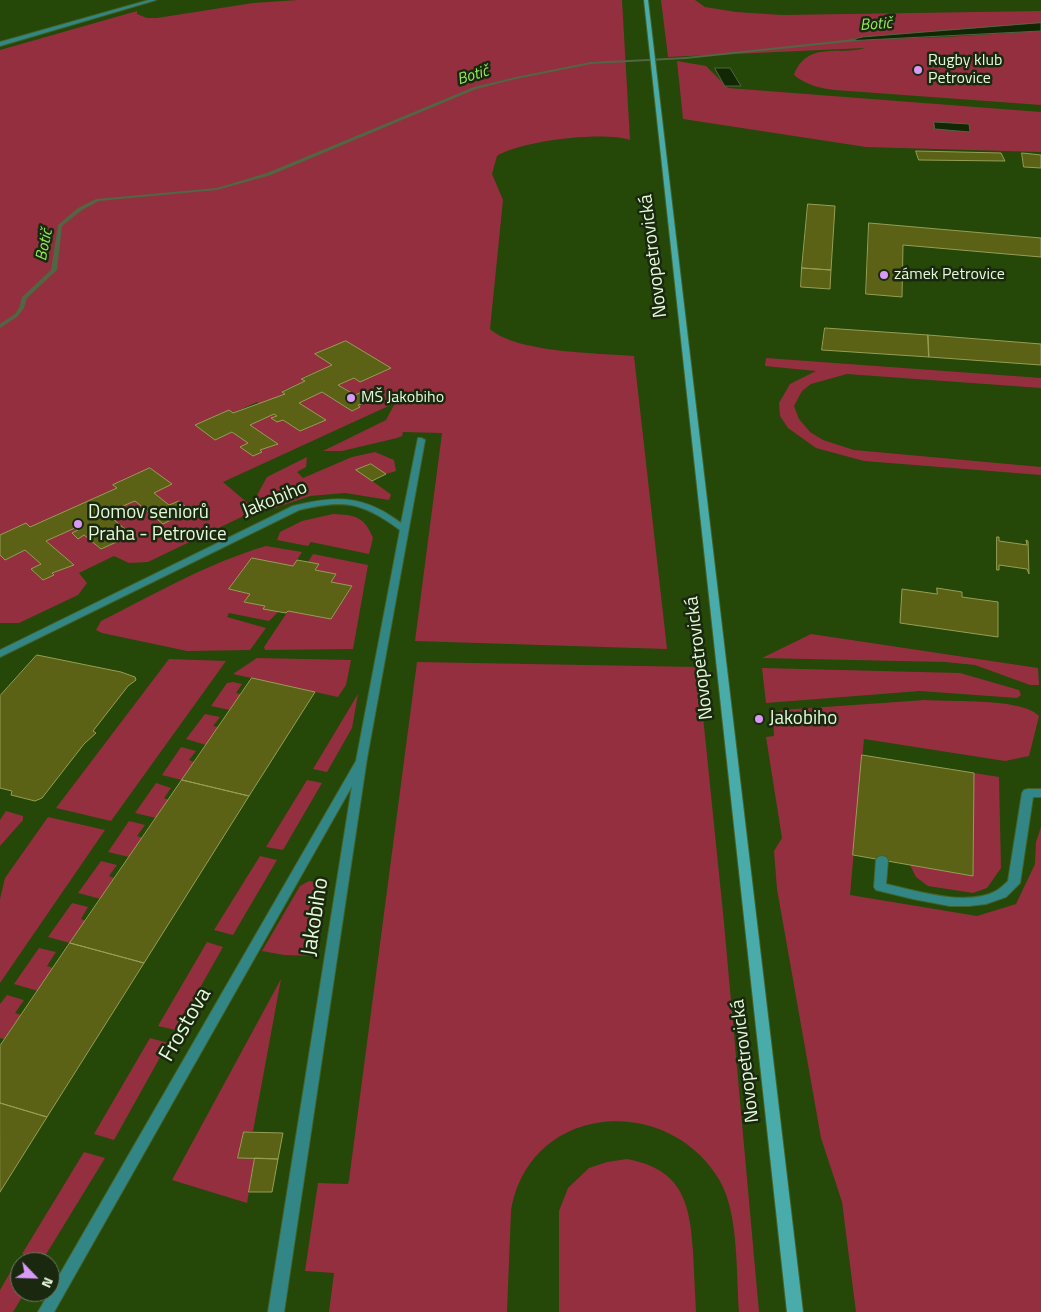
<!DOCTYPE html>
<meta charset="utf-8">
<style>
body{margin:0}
#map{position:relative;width:1041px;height:1312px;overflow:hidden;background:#254708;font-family:"Titillium Web",sans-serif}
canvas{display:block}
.north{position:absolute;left:10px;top:1252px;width:50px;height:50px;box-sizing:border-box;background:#19280f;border:1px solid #6a7c60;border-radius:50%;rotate:114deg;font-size:14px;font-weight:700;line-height:20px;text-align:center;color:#e4f9d9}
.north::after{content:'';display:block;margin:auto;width:18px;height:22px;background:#d99af7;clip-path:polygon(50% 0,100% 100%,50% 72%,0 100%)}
</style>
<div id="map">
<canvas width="1041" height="1312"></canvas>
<div class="north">N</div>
</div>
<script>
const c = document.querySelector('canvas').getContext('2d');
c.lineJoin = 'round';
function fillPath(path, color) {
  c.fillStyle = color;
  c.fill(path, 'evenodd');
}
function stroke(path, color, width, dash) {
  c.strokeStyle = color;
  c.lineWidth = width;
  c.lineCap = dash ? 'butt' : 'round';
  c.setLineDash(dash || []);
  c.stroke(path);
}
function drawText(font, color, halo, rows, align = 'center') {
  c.font = font + ' "Titillium Web",sans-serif';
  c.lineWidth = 5;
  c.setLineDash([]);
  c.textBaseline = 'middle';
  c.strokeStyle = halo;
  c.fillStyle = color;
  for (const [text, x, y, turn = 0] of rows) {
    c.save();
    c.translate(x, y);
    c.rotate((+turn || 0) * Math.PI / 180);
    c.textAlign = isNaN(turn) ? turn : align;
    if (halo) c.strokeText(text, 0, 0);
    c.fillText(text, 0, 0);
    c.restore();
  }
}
fillPath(new Path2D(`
 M298,0H622L630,140C603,131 520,141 497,156L492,174L503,200L490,329C517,353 598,353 634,356L667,649L415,641L442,433L403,432L402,436L397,438L342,451H323L386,420L395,403L223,482L256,510L148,562L129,563L114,556L79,573L87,583L78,595L19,623H0V555L5,560L25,550L41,564L31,569L43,580L54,575L52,573L74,565L46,541L75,528L78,530L72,534L78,538L84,535L101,549L131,535L106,513L135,501L163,524L173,519L171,517L179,513L181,515L191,510L179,501L169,505L154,493L171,484L150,468L113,485L117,488L30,527L26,523L0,535V50L137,11V14L147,18H157L253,3ZM315,354L390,368L360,382L354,378L338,385L355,395L363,392L375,400L358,405L360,407L352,411L322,392L299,403L325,420L300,431L283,420L272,418L277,416L274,414L250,425L278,444L260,450L262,452L232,432L215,440L195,425L229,410L233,413L257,402L261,405L285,394L282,391L305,381L301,378L332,365Z
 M661,0H695L705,7L736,12L782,15L1041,11V23L863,37L849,40L947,37L1041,31V105L835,90C819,88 806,85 794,75C807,40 840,56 865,48L668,57Z
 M677,61L706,66L728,88L1041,112V152L866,147L683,119Z
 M766,358L1041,378V388L847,374L811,384L802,391L794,406L799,419L810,432L823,440L854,450L1041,467V475L864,461L816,448L788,428L780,416L779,403L790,384L816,371L765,366Z
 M375,452L394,460L396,471L386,474L371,464L357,470L389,493L391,495L389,500L345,493L310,496L272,509L256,497L267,477L307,457L306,467L297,472L303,478L352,457Z
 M333,514C355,515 364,516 373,538L369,554L311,542L308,546L277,540L280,532L302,521Z
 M266,546L302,552L293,566L252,558L229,589L250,594L244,602L265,606L264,609L278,612L269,621L229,613L227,617L266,628L250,650L187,651L102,633L96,630L101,621C155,594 208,563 266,546Z
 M313,554L368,565L353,649L265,650L264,647L288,611L331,619L352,587L331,582L336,574L315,570L319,564L308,562Z
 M811,634L1038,668L1039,685H1030L975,665L945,662L762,658Z
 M257,658L351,660L346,685L338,697L233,674Z
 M169,659L226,661L111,821L56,808Z
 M417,662L698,667L724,923L759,1312H739C736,1273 739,1215 720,1181C668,1092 529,1103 511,1211L507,1312H329L334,1273L305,1271L318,1183L348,1184L349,1180Z
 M762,668L960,673L1019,690L1021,695L1017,698L920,691L766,703Z
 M233,682L242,684L236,693L241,694L230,710L211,706L227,683Z
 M358,694L352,728L327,772L313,769Z
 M925,700C951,702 1023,698 1039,716L1029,756L1005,761L864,739L850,895L977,916L1016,904L1035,864L1036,842L1041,827V1312H856L842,1202L821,1138L777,889L774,851L782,838L766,737L774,736L773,713L782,710Z
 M205,714L220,717L213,726L218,727L206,745L186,739Z
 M181,747L196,751L189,760L194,762L182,780L162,775Z
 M974,773L999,777L1001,868L987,888L973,893L928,886L916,877L910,865L973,876Z
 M307,780L322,783L283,850L266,847Z
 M156,783L171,788L164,798L169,800L156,818L135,813Z
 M6,811L23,816V820L0,846V820Z
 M48,817L105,830L0,983V899L5,878Z
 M129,821L145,825L137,836L143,838L129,857L108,852Z
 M260,856L277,860L233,935L214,930Z
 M101,861L117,865L109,876L114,878L101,899L78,893Z
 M309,881L322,883L326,890L316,956L284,955L262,951L300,886Z
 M72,903L88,907L81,919L86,921L70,943L48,937Z
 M207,942L223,947L176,1030L158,1026Z
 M39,948L56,952L47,966L53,968L38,991L14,984Z
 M281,979L253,1131L244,1132L238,1158H255L247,1203L172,1180Z
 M7,995L24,1000L15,1013L21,1015L4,1039L0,1038V1004Z
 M150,1038L168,1043L114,1140L94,1134Z
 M84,1152L105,1158L42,1261L22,1254Z
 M627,1159C681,1169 690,1201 693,1251C694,1271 695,1292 696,1312H559V1211L568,1188L589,1168L607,1162Z
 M11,1271L20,1274V1292H25L13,1312H0V1290Z`), '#942f40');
const water = new Path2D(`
 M1041,23V31L845,41L863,37Z
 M715,68H730L741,86H725Z
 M934,122L969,124L970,132L935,129Z`);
fillPath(water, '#122703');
stroke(water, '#516643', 1);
fillPath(new Path2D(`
 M855,39L857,40L856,41L686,59L591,64L516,79L476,89L271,175L217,190L99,201L82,210L62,226L57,270L27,298L24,308L18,316L0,328V324L15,314L19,308L22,297L51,270L58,225L78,208L96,199L217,188L267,173L474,87L516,77L591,62L686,57Z`), '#516643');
const building = new Path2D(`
 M916,151L1001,153L1005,161L919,160Z
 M1022,153L1041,155V168L1024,167Z
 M808,204L835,206L831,270L802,268Z
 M869,223L1041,238V257L903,245L902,297L866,294Z
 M802,268L831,270L830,289L801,287Z
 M825,328L928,335L929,357L822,350Z
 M928,335L1041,344V365L929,357Z
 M346,341L391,368L360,382L354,378L338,385L355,395L362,392L376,400L358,405L360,407L352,411L322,392L299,403L326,420L300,431L283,420L277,422L271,418L277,416L274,414L250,425L278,444L260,450L262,452L253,456L240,447L248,443L232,432L215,440L195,425L229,410L233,413L285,394L282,392L305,381L301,379L332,365L315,354Z
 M371,464L386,474L372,481L356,470Z
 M150,468L172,484L154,493L169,505L179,501L191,511L181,515L179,513L171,517L173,519L163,524L135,501L106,513L132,535L101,549L84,535L78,539L72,533L78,530L75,528L46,541L74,565L52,573L54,575L43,580L31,569L41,564L25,550L5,560L0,555V535L26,523L30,527L117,488L113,485Z
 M997,537H999V541L1027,545L1026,540L1028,541L1029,574L1027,569L999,565V570H997Z
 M252,558L293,566L297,560L319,564L315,570L336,574L331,582L352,586L331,619L288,611L286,613L263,609L265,606L244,602L250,594L229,589Z
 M937,588L962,592V597L998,602V637L900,623L902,589L937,594Z
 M37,655L121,672L135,677L136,680L128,686L93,731L96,733L84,744L42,798L35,801L11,795L12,791L0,788V696Z
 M252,678L315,692L249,796L182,780Z
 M862,755L974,773L973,876L853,855Z
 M182,780L249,796L144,963L70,943Z
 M70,943L144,963L47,1117L0,1103V1046Z
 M0,1103L47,1117L0,1192Z
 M244,1132L283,1133L278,1159L238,1158Z
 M255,1158L278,1159L272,1192H249Z`);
fillPath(building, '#5b6115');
stroke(building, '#969e56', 1);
const minor = new Path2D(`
 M418,438H421L425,440L367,758L284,1312H268L352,786L54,1312H38L356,761L400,530C362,502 344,499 299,510L0,657V650L293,506C337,495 364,495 401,523Z
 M1028,789H1041V797H1033L1020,883L1006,897L986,904L969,906H950L913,899L876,890L874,887L876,860L878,857L882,856L886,857L888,860L886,884C917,891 967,907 996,891C1001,888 1005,884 1008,881L1022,793L1024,790Z`);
const tertiary = new Path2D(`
 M149,0H156L0,46V42Z`);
const secondary = new Path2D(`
 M644,0H648L803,1312H787Z`);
stroke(minor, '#446329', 2);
stroke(tertiary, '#446329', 2);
stroke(secondary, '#446329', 2);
fillPath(minor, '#328786');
fillPath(tertiary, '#328786');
fillPath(secondary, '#49abaa');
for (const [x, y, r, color] of [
 [918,70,5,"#d99af7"],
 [884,275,5,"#d99af7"],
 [351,398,5,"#d99af7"],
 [78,524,5,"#d99af7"],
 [759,719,5,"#d99af7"]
]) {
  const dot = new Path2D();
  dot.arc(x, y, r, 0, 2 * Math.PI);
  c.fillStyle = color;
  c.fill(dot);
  stroke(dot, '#19280f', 2);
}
drawText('italic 16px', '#96e95c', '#19280f', [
 ["Botič",876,25,-4],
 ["Botič",473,76,-17],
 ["Botič",45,245,-79]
]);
drawText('16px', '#e4f9d9', '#19280f', [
 ["Rugby klub",928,61],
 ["Petrovice",928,79],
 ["zámek Petrovice",894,275],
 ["MŠ Jakobiho",361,398]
], 'left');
drawText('19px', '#e4f9d9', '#19280f', [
 ["Novopetrovická",654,256,-97],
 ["Jakobiho",275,500,-22],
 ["Novopetrovická",700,658,-97],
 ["Novopetrovická",746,1061,-97]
]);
drawText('19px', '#e4f9d9', '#19280f', [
 ["Domov seniorů",88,513],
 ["Praha - Petrovice",88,535],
 ["Jakobiho",769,719]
], 'left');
drawText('22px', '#e4f9d9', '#19280f', [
 ["Jakobiho",316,917,-81],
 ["Frostova",186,1025,-60]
]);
</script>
